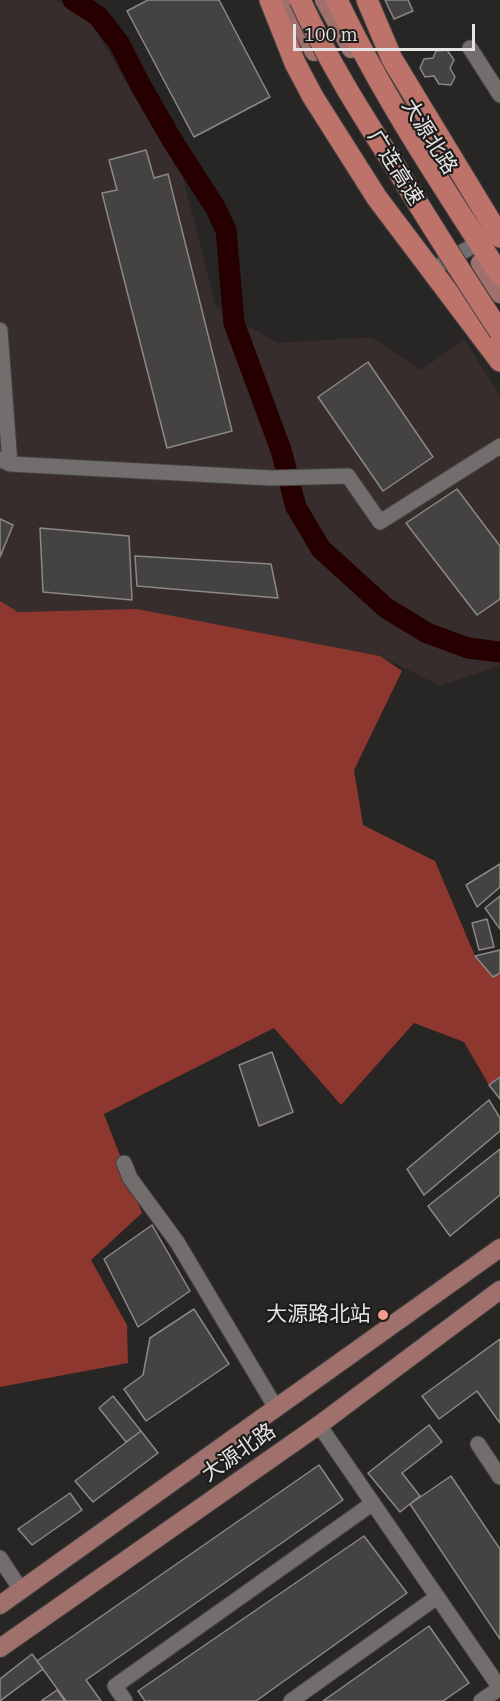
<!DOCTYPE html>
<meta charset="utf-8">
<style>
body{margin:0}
#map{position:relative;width:500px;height:1701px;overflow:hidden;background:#282525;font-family:"IBM Plex Serif",serif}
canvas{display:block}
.scale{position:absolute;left:293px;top:24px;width:182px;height:27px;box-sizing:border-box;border:3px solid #e5e3e3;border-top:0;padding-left:8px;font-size:18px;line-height:21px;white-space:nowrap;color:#e5e3e3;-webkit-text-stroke:4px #1e1c1b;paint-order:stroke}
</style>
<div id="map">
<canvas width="500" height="1701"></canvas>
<div class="scale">100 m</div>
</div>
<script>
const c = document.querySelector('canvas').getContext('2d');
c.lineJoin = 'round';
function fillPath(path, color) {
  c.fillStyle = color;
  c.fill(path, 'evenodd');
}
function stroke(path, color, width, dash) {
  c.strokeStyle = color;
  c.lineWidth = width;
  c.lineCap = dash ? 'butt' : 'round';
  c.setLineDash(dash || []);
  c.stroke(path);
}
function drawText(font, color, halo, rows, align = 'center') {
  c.font = font + ' "IBM Plex Serif","Noto Sans SC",serif';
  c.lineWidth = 4.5;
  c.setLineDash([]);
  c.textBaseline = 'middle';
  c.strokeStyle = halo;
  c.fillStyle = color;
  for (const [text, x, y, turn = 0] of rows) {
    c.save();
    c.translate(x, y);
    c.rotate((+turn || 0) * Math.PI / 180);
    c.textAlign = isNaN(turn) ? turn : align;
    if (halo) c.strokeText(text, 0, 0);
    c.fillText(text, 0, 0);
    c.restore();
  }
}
fillPath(new Path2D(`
 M0,0H56L91,23L183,178L216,307L277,343L372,337L421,370L464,339L500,396V666L440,686L380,656L137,609L17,612L0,601Z`), '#362d2c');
fillPath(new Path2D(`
 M0,601L18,612L137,609L380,656L402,671L354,770L363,825L435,861L475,956L493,977L500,973V1077L489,1085L464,1042L414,1023L341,1105L274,1028L104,1114L142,1213L91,1260L127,1325L128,1363L0,1387Z`), '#8e372f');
stroke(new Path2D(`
 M73,0L98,16L119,43L141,86L172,140L215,207L226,230L234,323L281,450L296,507L321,549L386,608L427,633L468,648L500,652`), '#260000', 21);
const building = new Path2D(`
 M148,0H219L270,97L194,137L127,11Z
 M385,0H408L413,11L394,19Z
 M447,50L454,60L450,68L455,77L451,85L439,84L434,76L425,77L420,68L424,59L433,58L436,51Z
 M146,150L154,178L168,174L232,431L167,448L102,193L117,190L109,160Z
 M368,362L433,457L383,491L318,397Z
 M457,489L500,546V599L477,615L406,523Z
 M0,519L13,525L0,557Z
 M40,528L129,536L132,600L43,592Z
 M135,556L271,564L278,598L137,586Z
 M500,864V887L477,907L466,885Z
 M500,896V929L485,908Z
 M487,919L494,947L479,950L472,923Z
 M500,950V973L493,977L475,956Z
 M272,1052L293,1112L259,1126L239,1065Z
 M500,1077V1099L489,1085Z
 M489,1100L500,1118V1131L424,1195L407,1169Z
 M500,1149V1195L450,1236L428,1206Z
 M152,1225L190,1291L138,1327L104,1259Z
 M194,1309L229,1364L146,1421L124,1389L143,1375L150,1338Z
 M500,1339V1423L477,1391L439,1419L422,1396Z
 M113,1396L141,1431L126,1442L99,1408Z
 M429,1425L442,1442L402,1473L420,1496L400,1512L368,1473Z
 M141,1431L158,1453L93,1502L75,1481Z
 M319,1465L343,1500L86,1680L101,1701H66L37,1661Z
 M451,1476L500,1549V1639L410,1504Z
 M70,1493L82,1510L32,1545L18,1529Z
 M364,1536L407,1593L256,1701H145L138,1691Z
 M429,1626L469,1683L443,1701H323Z
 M32,1654L43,1669L0,1701V1679Z
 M57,1690L65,1701H41Z`);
fillPath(building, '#454242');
stroke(building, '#8b8887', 1.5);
const minor = new Path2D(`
 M470,48L500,95
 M443,263L471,247
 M0,330L10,464
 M0,459L10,464L271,478L348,476L380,522L500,446
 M124,1163L130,1178L177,1242L276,1408
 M319,1425L500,1688
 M478,1444L500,1477
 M0,1558L21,1590
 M125,1701L115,1686L373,1503
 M291,1701L437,1597
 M481,1701L500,1688`);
const major = new Path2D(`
 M288,0L314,52
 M324,0L351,49
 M480,263L500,294
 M0,1605L500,1248
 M0,1648L319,1425L500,1290`);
const highway = new Path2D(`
 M270,0L295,63L313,97L377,198L500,361
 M337,0C383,97 442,185 500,275
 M367,0L392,59L500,237`);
stroke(minor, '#444141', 17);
stroke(major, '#444141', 20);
stroke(highway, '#444141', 23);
stroke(minor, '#726e6e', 15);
stroke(major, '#a0716c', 18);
stroke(highway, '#be736a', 21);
const highwayBridge = new Path2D(`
 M300,0C327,59 360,112 395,166C429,222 464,277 500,332`);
stroke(highwayBridge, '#444141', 23, []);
stroke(highwayBridge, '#be736a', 21);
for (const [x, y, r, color] of [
 [383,1315,6,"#f59c91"]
]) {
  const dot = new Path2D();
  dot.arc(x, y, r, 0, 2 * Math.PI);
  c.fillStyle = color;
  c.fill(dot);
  stroke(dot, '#1e1c1b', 2);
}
drawText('21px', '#e5e3e3', '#1e1c1b', [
 ["大源北路",429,137,58],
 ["广连高速",395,168,58],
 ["大源北路",239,1453,-35]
]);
drawText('21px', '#e5e3e3', '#1e1c1b', [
 ["大源路北站",371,1315]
], 'right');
</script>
